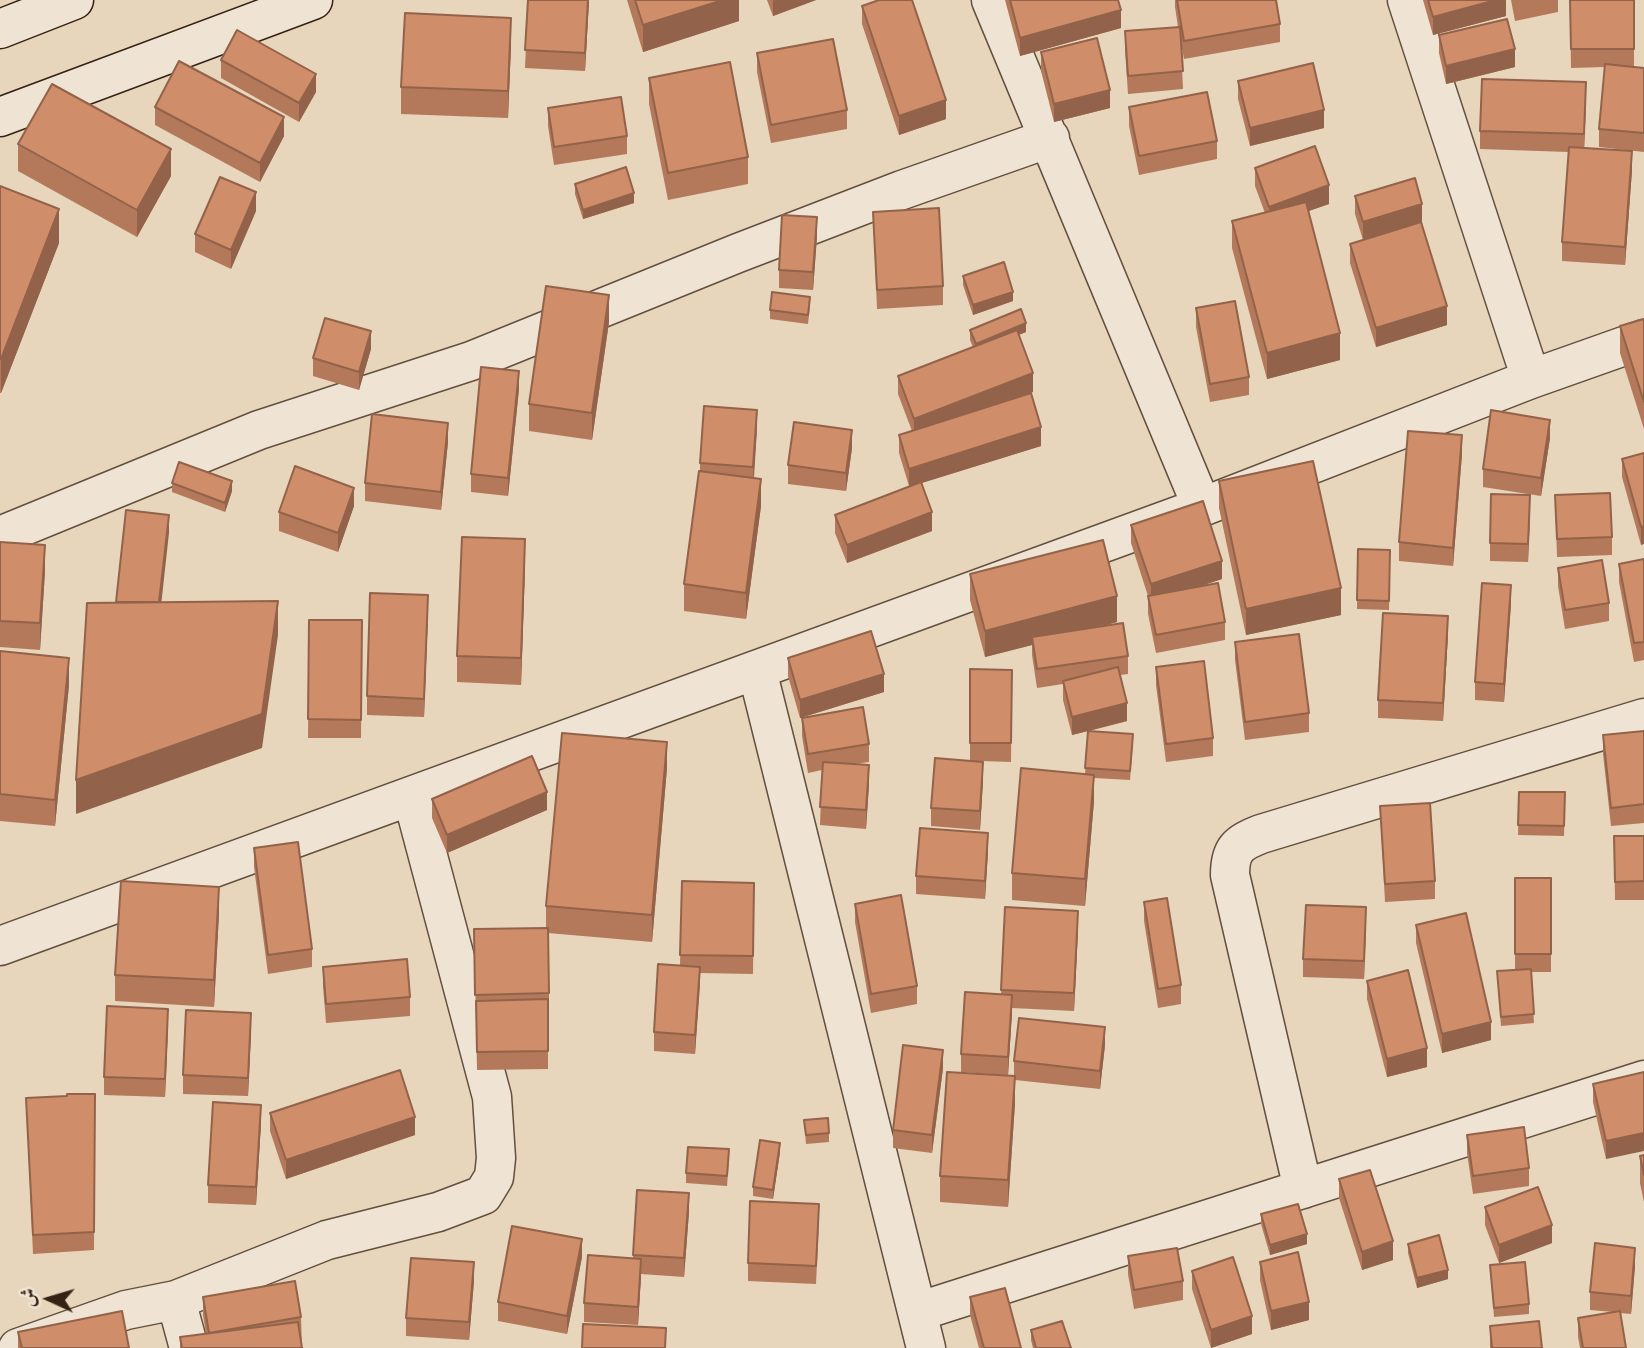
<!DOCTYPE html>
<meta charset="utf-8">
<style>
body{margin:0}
#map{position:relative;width:1644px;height:1348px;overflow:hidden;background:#e7d5bc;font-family:"IM FELL Great Primer",Amiri,serif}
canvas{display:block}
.north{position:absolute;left:14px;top:1264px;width:70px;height:70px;-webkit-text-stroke:5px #efe4d3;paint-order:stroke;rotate:274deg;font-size:19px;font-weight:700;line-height:28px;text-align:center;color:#352214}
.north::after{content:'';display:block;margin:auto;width:24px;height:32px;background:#352214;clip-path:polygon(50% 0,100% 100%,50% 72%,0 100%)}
</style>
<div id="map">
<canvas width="1644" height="1348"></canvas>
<div class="north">ش</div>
</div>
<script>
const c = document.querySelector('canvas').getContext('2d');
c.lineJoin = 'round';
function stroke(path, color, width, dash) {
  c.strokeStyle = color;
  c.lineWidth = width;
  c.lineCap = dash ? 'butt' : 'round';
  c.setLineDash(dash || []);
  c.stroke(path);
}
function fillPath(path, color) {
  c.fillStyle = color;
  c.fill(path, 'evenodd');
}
const street = new Path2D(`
 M991,0L1202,507
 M1407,0L1531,379
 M0,536L259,430L471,361L738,253L902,190L1050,138
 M757,670L926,1348
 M0,946L1202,507L1531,379L1644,339
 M1303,1189L1230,875C1230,849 1238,843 1261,834L1644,718
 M176,1300L327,1240L438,1212L483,1195L494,1177L496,1158L492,1097L412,796
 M917,1312L1644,1080
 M18,1348L126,1310L176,1300L189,1348`);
const secondary = new Path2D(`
 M0,29L74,0
 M0,117L313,0`);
stroke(street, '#624f3e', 41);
stroke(secondary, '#352214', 41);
stroke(street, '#efe4d3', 38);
stroke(secondary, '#efe4d3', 38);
fillPath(new Path2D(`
 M528,0H589L585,71L525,68Z
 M627,0H739V21L643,52Z
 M767,0H816L773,16Z
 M1005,0H1118L1121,28L1020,56Z
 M1175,0H1276L1280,24V42L1184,59L1181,43L1183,89L1128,94L1125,50V31L1178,27L1175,7Z
 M1423,0H1506V16L1433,35Z
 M1511,0H1558V12L1515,21Z
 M1570,0H1634V67L1644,68V152L1599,147V129L1605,67L1571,68Z
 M862,6L946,119L899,135L862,24Z
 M1439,35L1515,67L1446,84L1439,53Z
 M511,44L508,118L401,114V87Z
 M1041,52L1110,108L1054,122L1041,71Z
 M757,53L847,110V129L771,143L757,72Z
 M221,60L316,92L299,122L221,78Z
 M649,78L748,157V184L668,200L649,104Z
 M1238,81L1324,128L1250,146L1238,99Z
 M1586,101L1584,148L1632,170L1625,265L1562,261V242L1569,152L1480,149V131Z
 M155,107L284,136L260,182L155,125Z
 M1129,107L1217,141V159L1139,175L1129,126Z
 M548,108L627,136V154L554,165L548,126Z
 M18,144L171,176L137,237L18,171Z
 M1255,168L1329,204L1308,211L1340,360L1267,379L1232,248V221L1265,213L1255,186Z
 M575,184L634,203L583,219L575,194Z
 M0,186L59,243L1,393H0Z
 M1355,196L1422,223L1447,325L1376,347L1350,263V244L1363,240L1355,214Z
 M256,211L231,269L195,252V234Z
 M873,212L943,286V305L877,309Z
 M817,236L813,290L779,288V270Z
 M963,276L1013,301L973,315L963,285Z
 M810,306L808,324L770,319V310Z
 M1196,308L1249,377V395L1210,402L1196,327Z
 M1644,319V429L1620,353V326Z
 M609,322L592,440L529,431V404Z
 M970,330L1026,332L1018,335L1033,392L1019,397L1041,446L921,483L932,531L847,563L835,533V515L909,486L899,453V435L912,431L898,394V376L973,347L970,340Z
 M371,349L359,390L313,376V358Z
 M519,389L508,496L471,492V474Z
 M757,428L754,479L761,506L746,619L684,611V584L700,472V463Z
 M1550,438L1541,496L1483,487V469Z
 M448,442L441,510L365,501V483Z
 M852,448L846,491L788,484V465Z
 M1644,453L1641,545L1622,477V459Z
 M1462,454L1453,566L1399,561V542Z
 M1219,481L1341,615L1246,635L1219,508Z
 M172,483L232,491L225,512L172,492Z
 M1555,495L1612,537V555L1557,557Z
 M354,506L338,552L279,531V512Z
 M1530,514L1528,562L1490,561V543Z
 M1131,525L1222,579L1201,586L1225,622V640L1156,653L1148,614V596L1131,543Z
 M0,542L45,571L40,650L0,647Z
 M1358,549L1390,550L1389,610L1357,609Z
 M1644,559V660L1634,662L1619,582V564Z
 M525,566L521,685L457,682V656Z
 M1558,568L1609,603V621L1565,629L1558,586Z
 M970,574L1117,622L1100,627L1128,656V674L1120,675L1127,721L1089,731L1133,743L1130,780L1094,778V801L1085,906L1012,900V873L1085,774L1088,731L1072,735L1063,700V684L1037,688L1032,655V645L985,657L970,600Z
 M1511,603L1504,702L1475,700V682Z
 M428,613L424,717L367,715V696Z
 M309,620H362L361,738H308Z
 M1448,634L1443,721L1378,718V700Z
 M1235,642L1309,713V732L1245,740L1235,660Z
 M0,651L69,685L55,826L0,821Z
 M788,658L884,692L800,718L788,676Z
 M1156,667L1213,738V756L1166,762L1156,685Z
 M970,669L1012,670L1011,762L982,761L983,780L980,830L931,826V808L970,761Z
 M802,718L869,744V762L855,764L869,784L866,829L820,825L822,770L808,773L802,736Z
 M1644,731V823L1611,826L1603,754V735Z
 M667,768L652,942L548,933L549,993V1011H548V1069L477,1070L474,929L546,928V906Z
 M1519,792H1565L1564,836L1518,835Z
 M432,799L547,810L447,853L432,818Z
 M1380,806L1435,881V899L1385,902Z
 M1614,836H1644V900H1615Z
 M254,848L312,949V967L268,974L254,867Z
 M988,851L985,899L916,894V876Z
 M1515,878H1551V972H1531L1534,1023L1501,1026L1497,971L1515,970Z
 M682,881L754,883L753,974L700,973L695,1054L654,1051V1032L680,965Z
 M1144,902L1181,985V1004L1158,1008L1144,921Z
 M855,904L917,986V1004L871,1013L855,922Z
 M1005,907L1078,929L1074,1011L1012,1008L1008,1075L961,1072V1054L1001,995Z
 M219,913L214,1007L115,1001V975Z
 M1416,925L1491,1040L1442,1053L1416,943Z
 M1366,926L1364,979L1303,977V959Z
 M323,967L410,997V1016L326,1023L323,986Z
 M1367,981L1427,1067L1387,1077L1367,999Z
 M168,1027L165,1097L104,1095V1077Z
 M251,1031L248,1096L183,1094V1075Z
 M1105,1045L1100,1089L1015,1080V1103L1008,1207L940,1202V1176L1014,1076V1061Z
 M943,1068L932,1153L893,1148V1130Z
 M1644,1072L1606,1159L1593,1102V1084Z
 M95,1094L94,1250L33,1254L26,1098Z
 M270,1113L415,1135L286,1179L270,1131Z
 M804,1120L829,1133V1142L806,1144Z
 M261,1123L256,1205L208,1203V1185Z
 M1467,1135L1529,1168V1186L1473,1194L1467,1153Z
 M780,1152L773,1199L753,1196V1187Z
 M1644,1155V1202L1640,1183V1156Z
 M729,1159L727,1186L686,1183V1173Z
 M1339,1179L1393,1260L1362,1270L1339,1198Z
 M637,1190L689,1212L684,1277L641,1274L638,1325L584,1322V1303L633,1258Z
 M1485,1207L1552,1243L1499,1263L1485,1225Z
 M1261,1214L1307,1244L1270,1255L1261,1224Z
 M819,1222L816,1284L748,1281V1263Z
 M1408,1244L1448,1279L1417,1288L1408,1253Z
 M1128,1256L1183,1281V1300L1134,1309L1128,1274Z
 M582,1257L567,1334L498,1321V1302Z
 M1260,1262L1309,1320L1271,1330L1260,1280Z
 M1490,1265L1529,1304V1314L1494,1317Z
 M1635,1266L1631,1314L1620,1313L1626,1348H1580L1578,1337V1318L1614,1312L1590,1310V1292Z
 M1192,1271L1252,1334L1211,1348L1192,1289Z
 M474,1281L469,1340L406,1336V1318Z
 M203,1297L301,1317L302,1348H180V1337L206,1334L203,1315Z
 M970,1297L1021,1348H979L970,1315Z
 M1490,1326L1542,1348H1490Z
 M1031,1330L1071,1348H1033L1031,1340Z
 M18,1332L129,1348H18Z`), '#b3795a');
fillPath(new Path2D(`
 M588,0H589L585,71V53Z
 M723,0H739V21L643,52V25Z
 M773,0H816L773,16Z
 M1496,0H1506V16L1433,35V17Z
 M1121,10V28L1020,56V38Z
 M511,18V44L508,118V91Z
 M1515,49V67L1446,84V66Z
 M316,74V92L299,122V103Z
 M1586,82V101L1584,153V134Z
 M1110,90V108L1054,122V104Z
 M946,100V119L899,135V116Z
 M1324,110V128L1250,146V128Z
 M284,117V136L260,182V163Z
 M171,149V176L137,237V210Z
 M1632,151V170L1625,265V247Z
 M1329,185V204L1269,225V207Z
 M256,192V211L231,269V250Z
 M634,193V203L583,219V210Z
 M1422,204V223L1363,241V222Z
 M59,209V243L1,393V359Z
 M817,217V236L813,290V272Z
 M1013,292V301L973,315V305Z
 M609,295V322L592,440V413Z
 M1447,306V325L1376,347V328Z
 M1026,323V332L976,353V344Z
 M371,331V349L359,390V372Z
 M1340,333V360L1267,379V353Z
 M519,371V389L508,496V478Z
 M1033,373V392L914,437V419Z
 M757,410V428L753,485V467Z
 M1550,420V438L1541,496V478Z
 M448,423V442L441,510V492Z
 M1041,427V446L909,487V469Z
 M852,430V448L846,491V473Z
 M1462,435V454L1453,566V548Z
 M761,479V506L746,619V593Z
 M232,481V491L225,512V503Z
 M354,488V506L338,552V533Z
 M1530,495V514L1528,562V544Z
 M932,512V531L847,563V545Z
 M169,515V533L159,624V606Z
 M1644,526V544L1641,545V527Z
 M525,539V566L521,685V658Z
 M45,545V571L40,650V623Z
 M1222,561V579L1151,602V584Z
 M1511,585V603L1504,702V684Z
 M1341,588V615L1246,635V609Z
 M428,595V613L424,717V699Z
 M1117,596V622L1034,644L1032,637V645L985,657V631Z
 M278,601V635L262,748L76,814V780Z
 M1448,616V634L1443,721V703Z
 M69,658V685L55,826V800Z
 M884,674V692L800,718V700Z
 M1127,703V721L1072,735V717Z
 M667,742V768L652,942V915Z
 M983,762V780L980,830V811Z
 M869,765V784L866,829V810Z
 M1094,775V801L1085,906V879Z
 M547,792V810L447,853V835Z
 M988,833V851L985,899V881Z
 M219,887V913L214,1007V980Z
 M1366,907V926L1364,979V961Z
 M1078,911V929L1074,1011V993Z
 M700,967V985L695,1054V1035Z
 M1012,995V1014L1008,1075V1057Z
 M168,1009V1027L165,1097V1079Z
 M251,1013V1031L248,1096V1078Z
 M1491,1022V1040L1442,1053V1034Z
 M1105,1027V1045L1100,1089V1071Z
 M1427,1048V1067L1387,1077V1059Z
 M943,1050V1068L932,1153V1135Z
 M1015,1076V1103L1008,1207V1180Z
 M261,1105V1123L256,1205V1187Z
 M415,1117V1135L286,1179V1160Z
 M1644,1133V1151L1606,1159V1141Z
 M780,1143V1152L773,1199V1190Z
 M689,1193V1212L684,1277V1258Z
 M1552,1225V1243L1499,1263V1245Z
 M1307,1234V1244L1270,1255V1245Z
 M582,1239V1257L567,1334V1316Z
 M1393,1241V1260L1362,1270V1252Z
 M1635,1248V1266L1631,1314V1296Z
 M641,1259V1277L638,1325V1307Z
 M474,1262V1281L469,1340V1322Z
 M1448,1270V1279L1417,1288V1278Z
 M1309,1302V1320L1271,1330V1311Z
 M1252,1316V1334L1211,1348V1330Z`), '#92634a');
const building = new Path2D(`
 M528,0H588L585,53L525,50Z
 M635,0H723L643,25Z
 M879,0H912L946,100L899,116L862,6Z
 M1010,0H1118L1121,10L1020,38Z
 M1177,0H1276L1280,24L1184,41Z
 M1428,0H1496L1433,17Z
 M1570,0H1634V49H1571Z
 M405,13L511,18L508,91L401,87Z
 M1507,19L1515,49L1446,66L1439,35Z
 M1180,27L1183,71L1128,76L1125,31Z
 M237,30L316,74L299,103L221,60Z
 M1097,38L1110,90L1054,104L1041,52Z
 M833,39L847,110L771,125L757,53Z
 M179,61L284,117L260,163L155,107Z
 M730,62L748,157L668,173L649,78Z
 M1313,63L1324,110L1250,128L1238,81Z
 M1605,64L1644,68V133L1599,129Z
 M1482,79L1586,82L1584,134L1480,131Z
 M52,84L171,149L137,210L18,144Z
 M1207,92L1217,141L1139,156L1129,107Z
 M621,97L627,136L554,147L548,108Z
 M1315,146L1329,185L1269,207L1255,168Z
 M1569,147L1632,151L1625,247L1562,242Z
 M626,167L634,193L583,210L575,184Z
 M220,177L256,192L231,250L195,234Z
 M1415,178L1422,204L1363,222L1355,196Z
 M0,186L59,209L1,359H0Z
 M1306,202L1340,333L1267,353L1232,221Z
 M939,208L943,286L877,290L873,212Z
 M782,215L817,217L813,272L779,270Z
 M1421,222L1447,306L1376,328L1350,244Z
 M1004,262L1013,292L973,305L963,276Z
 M546,286L609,295L592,413L529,404Z
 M772,292L810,297L808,315L770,310Z
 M1235,301L1249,377L1210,384L1196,308Z
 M1021,309L1026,323L976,344L970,330Z
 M325,318L371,331L359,372L313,358Z
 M1644,319V402L1620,326Z
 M1017,330L1033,373L914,419L898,376Z
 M481,367L519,371L508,478L471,474Z
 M1031,393L1041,427L909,469L899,435Z
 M704,406L757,410L753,467L700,463Z
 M1491,410L1550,420L1541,478L1483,469Z
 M372,414L448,423L441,492L365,483Z
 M794,422L852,430L846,473L788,465Z
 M1408,431L1462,435L1453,548L1399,542Z
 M1644,453V526L1641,527L1622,459Z
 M1313,461L1341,588L1246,609L1219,481Z
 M179,462L232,481L225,503L172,483Z
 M295,466L354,488L338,533L279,512Z
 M699,471L761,479L746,593L684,584Z
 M921,482L932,512L847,545L835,515Z
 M1610,493L1612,537L1557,539L1555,495Z
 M1491,494L1530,495L1528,544L1490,543Z
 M1203,501L1222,561L1151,584L1131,525Z
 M126,510L169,515L159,602H116Z
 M462,537L525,539L521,658L457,656Z
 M1103,540L1117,596L985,631L970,574Z
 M0,542L45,545L40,623L0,621Z
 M1358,549L1390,550L1389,601L1357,600Z
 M1644,559V642L1634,643L1619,564Z
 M1602,560L1609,603L1565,610L1558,568Z
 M1218,583L1225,622L1156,635L1148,596Z
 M1482,583L1511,585L1504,684L1475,682Z
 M370,593L428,595L424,699L367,696Z
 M278,601L262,714L76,780L87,603Z
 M1383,613L1448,616L1443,703L1378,700Z
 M309,620H362L361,720L308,719Z
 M1123,623L1128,656L1037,669L1032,637Z
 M871,631L884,674L800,700L788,658Z
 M1299,634L1309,713L1245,722L1235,642Z
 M0,651L69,658L55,800L0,794Z
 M1204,661L1213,738L1166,744L1156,667Z
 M1118,667L1127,703L1072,717L1063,681Z
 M970,669L1012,670L1011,743H970Z
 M863,707L869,744L808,754L802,718Z
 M1088,731L1133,734L1130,771L1085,768Z
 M1644,731V804L1611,808L1603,735Z
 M562,733L667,742L652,915L546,906Z
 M532,756L547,792L447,835L432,799Z
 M935,758L983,762L980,811L931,808Z
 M823,762L869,765L866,810L820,807Z
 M1021,768L1094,775L1085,879L1012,873Z
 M1519,792H1565L1564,826L1518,825Z
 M1430,803L1435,881L1385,884L1380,806Z
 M920,828L988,833L985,881L916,876Z
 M1614,836H1644V881L1615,882Z
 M298,842L312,949L268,955L254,848Z
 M1515,878H1551V954H1515Z
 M121,881L219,887L214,980L115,975Z
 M682,881L754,883L753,956L680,955Z
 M901,895L917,986L871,994L855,904Z
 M1167,898L1181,985L1158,989L1144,902Z
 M1306,905L1366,907L1364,961L1303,959Z
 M1005,907L1078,911L1074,993L1001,990Z
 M1466,913L1491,1022L1442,1034L1416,925Z
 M548,928L549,993L475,995L474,929Z
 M407,959L410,997L326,1004L323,967Z
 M658,964L700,967L695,1035L654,1032Z
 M1531,969L1534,1014L1501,1017L1497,971Z
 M1408,970L1427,1048L1387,1059L1367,981Z
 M965,992L1012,995L1008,1057L961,1054Z
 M548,999V1051L477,1052L476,1001Z
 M107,1006L168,1009L165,1079L104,1077Z
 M186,1010L251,1013L248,1078L183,1075Z
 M1019,1018L1105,1027L1100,1071L1014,1061Z
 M903,1045L943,1050L932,1135L893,1130Z
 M400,1070L415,1117L286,1160L270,1113Z
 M947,1072L1015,1076L1008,1180L940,1176Z
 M1644,1072V1133L1606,1141L1593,1084Z
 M67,1094H95L94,1232L33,1235L26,1098L67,1096Z
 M213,1102L261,1105L256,1187L208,1185Z
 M828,1118L829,1133L806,1135L804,1120Z
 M1524,1127L1529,1168L1473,1176L1467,1135Z
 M760,1140L780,1143L773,1190L753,1187Z
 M688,1147L729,1149L727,1176L686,1173Z
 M1644,1155V1175L1640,1156Z
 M1370,1170L1393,1241L1362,1252L1339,1179Z
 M1538,1187L1552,1225L1499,1245L1485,1207Z
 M637,1190L689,1193L684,1258L633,1255Z
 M750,1201L819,1204L816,1266L748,1263Z
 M1298,1204L1307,1234L1270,1245L1261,1214Z
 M512,1226L582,1239L567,1316L498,1302Z
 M1439,1235L1448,1270L1417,1278L1408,1244Z
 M1595,1243L1635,1248L1631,1296L1590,1292Z
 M1177,1248L1183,1281L1134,1290L1128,1256Z
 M1298,1252L1309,1302L1271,1311L1260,1262Z
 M588,1255L641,1259L638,1307L584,1303Z
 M1233,1257L1252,1316L1211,1330L1192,1271Z
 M411,1258L474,1262L469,1322L406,1318Z
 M1525,1262L1529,1304L1494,1308L1490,1265Z
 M295,1281L301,1317L209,1333L203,1297Z
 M1005,1288L1021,1348H984L970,1297Z
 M122,1311L129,1348H22L18,1332Z
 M1620,1311L1626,1348H1583L1578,1318Z
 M1062,1321L1071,1348H1036L1031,1330Z
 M1539,1321L1542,1348H1492L1490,1326Z
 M298,1322L302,1348H182L180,1337Z
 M583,1324L666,1328L665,1348H582Z`);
fillPath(building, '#d08d69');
stroke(building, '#92634a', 2);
</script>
